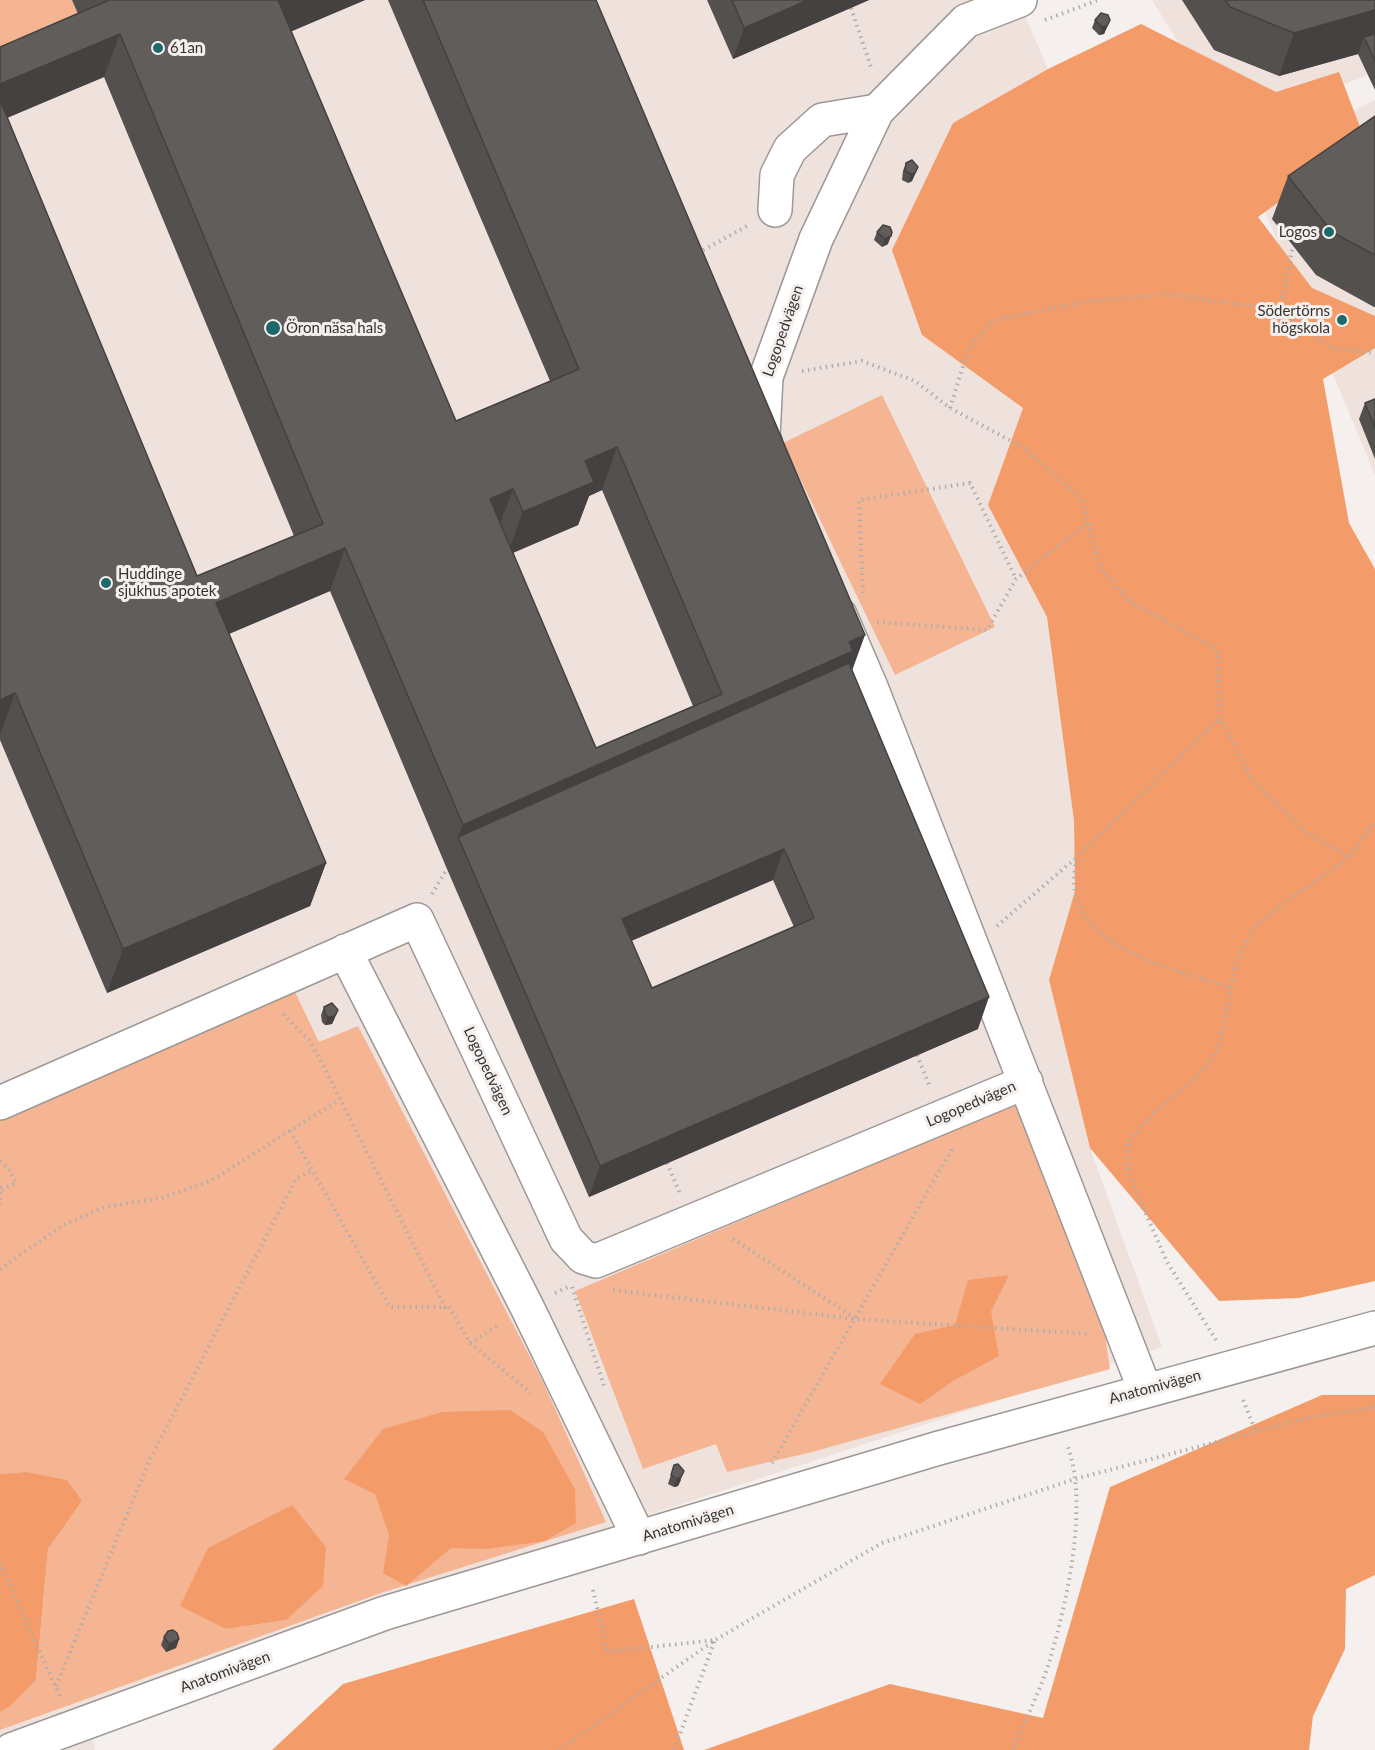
<!DOCTYPE html>
<meta charset="utf-8">
<style>
body{margin:0}
canvas{display:block;background:#f5f0ed}
</style>
<canvas width="1375" height="1750"></canvas>
<script>
const c = document.querySelector('canvas').getContext('2d');
c.lineJoin = 'round';
function fillPath(path, color) {
  c.fillStyle = color;
  c.fill(path, 'evenodd');
}
function stroke(path, color, width, dash) {
  c.strokeStyle = color;
  c.lineWidth = width;
  c.lineCap = dash ? 'butt' : 'round';
  c.setLineDash(dash || []);
  c.stroke(path);
}
function drawText(font, color, halo, rows, align = 'center') {
  c.font = font + ' Lato,sans-serif';
  c.lineWidth = 6;
  c.setLineDash([]);
  c.textBaseline = 'middle';
  c.strokeStyle = halo;
  c.fillStyle = color;
  for (const [text, x, y, turn = 0] of rows) {
    c.save();
    c.translate(x, y);
    c.rotate((+turn || 0) * Math.PI / 180);
    c.textAlign = isNaN(turn) ? turn : align;
    if (halo) c.strokeText(text, 0, 0);
    c.fillText(text, 0, 0);
    c.restore();
  }
}
fillPath(new Path2D(`
 M0,0H1018L1048,69L953,123L922,335L1023,408L988,505L1047,617L1074,821L1075,891L1049,980L1090,1148L1162,1347L590,1534L88,1710L95,1750H0Z
 M1152,0H1375V72L1232,129Z
 M1375,100V475L1245,164Z`), '#efe2dd');
fillPath(new Path2D(`
 M0,0H72L91,45L0,84Z
 M882,395L995,627L895,675L783,443Z
 M293,988L319,1042L358,1026L543,1382L606,1522L384,1592L0,1730V1712L11,1706L36,1680L48,1549L82,1501L25,1472L0,1474V1117ZM204,1616L286,1620L226,1629Z
 M1015,1104L1105,1335L1110,1369L812,1452L727,1472L716,1444L643,1469L575,1291Z`), '#f5b592');
fillPath(new Path2D(`
 M1141,24L1276,92L1339,72L1365,140L1258,217L1312,288L1375,316V348L1323,379L1349,523L1375,569V1281L1299,1298L1219,1301L1090,1148L1049,980L1075,891L1074,821L1047,617L988,505L1023,408L922,335L892,250L953,123L1048,69Z
 M1009,1275L991,1311L999,1356L953,1381L920,1404L880,1384L915,1334L955,1325L968,1280Z
 M1322,1395H1375V1575L1346,1589L1345,1649L1313,1716L1309,1750H704L890,1684L1043,1718L1110,1487Z
 M510,1410L543,1432L575,1489L576,1523L545,1541L487,1549L451,1548L406,1586L383,1573L389,1535L375,1494L344,1479L383,1429L442,1412Z
 M25,1472L67,1480L82,1501L48,1549L36,1680L11,1706L0,1712V1474Z
 M292,1505L326,1547L323,1586L286,1620L226,1629L180,1606L208,1548Z
 M634,1599L684,1750H272L343,1684Z`), '#f39c6a');
const minor = new Path2D(`
 M775,210L777,175L790,149L822,120L877,111
 M765,441L763,436L766,377L816,239L877,111L966,21L1020,0
 M840,615L871,687L1145,1390
 M345,951L527,1307L639,1538
 M0,1103L417,920L566,1239L583,1257L596,1261L1026,1082
 M11,1750L385,1613L939,1448L1375,1328`);
stroke(minor, '#9d9896', 36);
stroke(new Path2D(`
 M851,8L872,70
 M1045,20L1098,0
 M698,253L749,225
 M1280,310L1293,246
 M802,371L862,361L915,381L950,408L1026,449L1082,499L1100,569L1132,603L1217,649L1220,718L1251,778L1304,831L1350,857
 M950,408L969,347L994,320L1089,301L1168,294L1280,310L1331,348L1375,353
 M863,593L859,500L970,483L1016,579
 M877,622L987,630L1016,579L1088,523
 M1076,859C1075,869 1073,881 1075,891C1085,952 1182,971 1232,988
 M432,894L447,869
 M997,926L1076,858L1220,718
 M283,1014L309,1040L320,1059L445,1307L448,1305L470,1343L531,1393
 M917,1055L930,1087
 M290,1131L390,1307H445
 M0,1161L8,1168L16,1183L0,1190
 M667,1163L680,1193
 M0,1186V1205
 M733,1239L855,1318
 M0,1269L63,1225L105,1207L161,1198L212,1180L339,1100
 M572,1287L605,1389
 M613,1290L856,1319L1090,1334
 M555,1293L570,1286
 M1216,1340L1167,1262L1128,1173V1142L1155,1111L1198,1077L1218,1049L1237,961L1253,928L1292,897L1350,857L1375,821
 M470,1343L499,1325
 M1243,1400L1256,1432
 M772,1463L952,1149
 M0,1563L61,1699
 M593,1590L607,1652L715,1640L674,1750
 M56,1686L150,1459L296,1179L313,1170
 M559,1750L715,1640L882,1543L1075,1479L1312,1417L1375,1407
 M1013,1750C1025,1719 1042,1688 1051,1656C1068,1597 1089,1502 1067,1444`), '#b1adaa', 4, [1.5, 4.5]);
stroke(minor, '#fff', 33);
fillPath(new Path2D(`
 M72,0H365L291,31L456,421L550,381L388,0H596L852,672L978,1029L589,1197L447,869L330,591L229,634L326,863L310,906L107,993L0,740V47L78,14ZM104,77L294,536L197,576L7,117ZM602,490L693,706L596,748L513,553L578,525L589,496ZM773,880L794,927L652,988L631,941Z
 M707,0H869L733,59Z
 M1182,0H1375V90L1358,54L1279,76L1214,50Z
 M1095,20H1110L1104,34L1099,35L1092,28Z
 M1375,116V307H1374L1316,275L1272,219L1288,176Z
 M906,163L918,167L912,181L908,183L902,180L903,171Z
 M883,225L888,244L882,247L874,240L877,232Z
 M1375,399V459L1359,419L1365,403Z
 M324,1007L335,1018L332,1024L325,1025L322,1022L321,1015Z
 M674,1465L681,1480L678,1486L674,1487L668,1484Z
 M164,1637L179,1639L176,1648L166,1652L161,1645Z`), '#53504e');
fillPath(new Path2D(`
 M278,0H365L262,44Z
 M808,0H869L733,59L744,28Z
 M1375,10V49L1364,37L1358,54L1279,76L1294,33Z
 M1110,20L1104,34L1099,35L1102,27Z
 M120,34L104,77L0,121V84Z
 M918,167L912,181L908,183L911,174Z
 M891,236L888,244L882,247L885,239Z
 M617,447L602,490L589,496L578,525L507,555L523,512L585,461Z
 M513,489L497,532L490,499Z
 M345,548L330,591L200,646L216,603Z
 M865,635L849,679L458,837L463,825L849,642Z
 M15,693L0,734V700Z
 M784,849L773,880L610,950L622,919Z
 M326,863L310,906L107,993L123,949Z
 M989,997L978,1029L589,1197L600,1166Z
 M338,1010L332,1024L325,1025L328,1017Z
 M684,1471L678,1486L674,1487L677,1479Z
 M179,1639L176,1648L166,1652L169,1644Z`), '#444140');
const building = new Path2D(`
 M107,0H278L456,421L579,369L423,0H596L865,635L849,642L853,651L463,825L345,548L216,603L326,863L123,949L15,693L0,700V100L197,576L323,524L120,34L0,84V47L107,1ZM617,447L722,694L596,748L490,499L513,489L523,512L594,482L585,461Z
 M732,0H808L744,28Z
 M1225,0H1375V10L1294,33L1230,7Z
 M1101,13L1108,15L1110,20L1107,26L1102,27L1095,20Z
 M1375,34V61L1364,37Z
 M1375,116V255L1332,232L1288,176Z
 M912,160L918,167L915,173L911,174L905,171L906,163Z
 M883,225L890,227L892,232L891,236L885,239L877,232Z
 M1375,399V428L1365,403Z
 M849,663L989,997L600,1166L458,837ZM784,849L814,918L652,988L622,919Z
 M332,1003L338,1010L335,1016L328,1017L325,1014L324,1007Z
 M678,1464L684,1471L681,1477L677,1479L671,1475L674,1465Z
 M173,1630L177,1633L179,1639L169,1644L164,1637L168,1631Z`);
fillPath(building, '#615d5b');
stroke(building, '#444140', 1.5);
for (const [x, y, r, color] of [
 [158,48,6,"#1c696a"],
 [1329,232,6,"#1c696a"],
 [1342,320,6,"#1c696a"],
 [273,328,8,"#1c696a"],
 [106,583,6,"#1c696a"]
]) {
  const dot = new Path2D();
  dot.arc(x, y, r, 0, 2 * Math.PI);
  c.fillStyle = color;
  c.fill(dot);
  stroke(dot, '#f5f0ed', 2);
}
drawText('15px', '#353332', '#f5f0ed', [
 ["61an",170,48],
 ["Logos",1317,232,"right"],
 ["Södertörns",1330,311,"right"],
 ["högskola",1330,328,"right"],
 ["Öron näsa hals",286,328],
 ["Huddinge",118,574],
 ["sjukhus apotek",118,591]
], 'left');
drawText('15px', '#353332', '#f5f0ed', [
 ["Logopedvägen",783,331,-71],
 ["Logopedvägen",488,1071,65],
 ["Logopedvägen",971,1104,-23],
 ["Anatomivägen",1155,1387,-15],
 ["Anatomivägen",688,1523,-17],
 ["Anatomivägen",225,1672,-20]
]);
</script>
